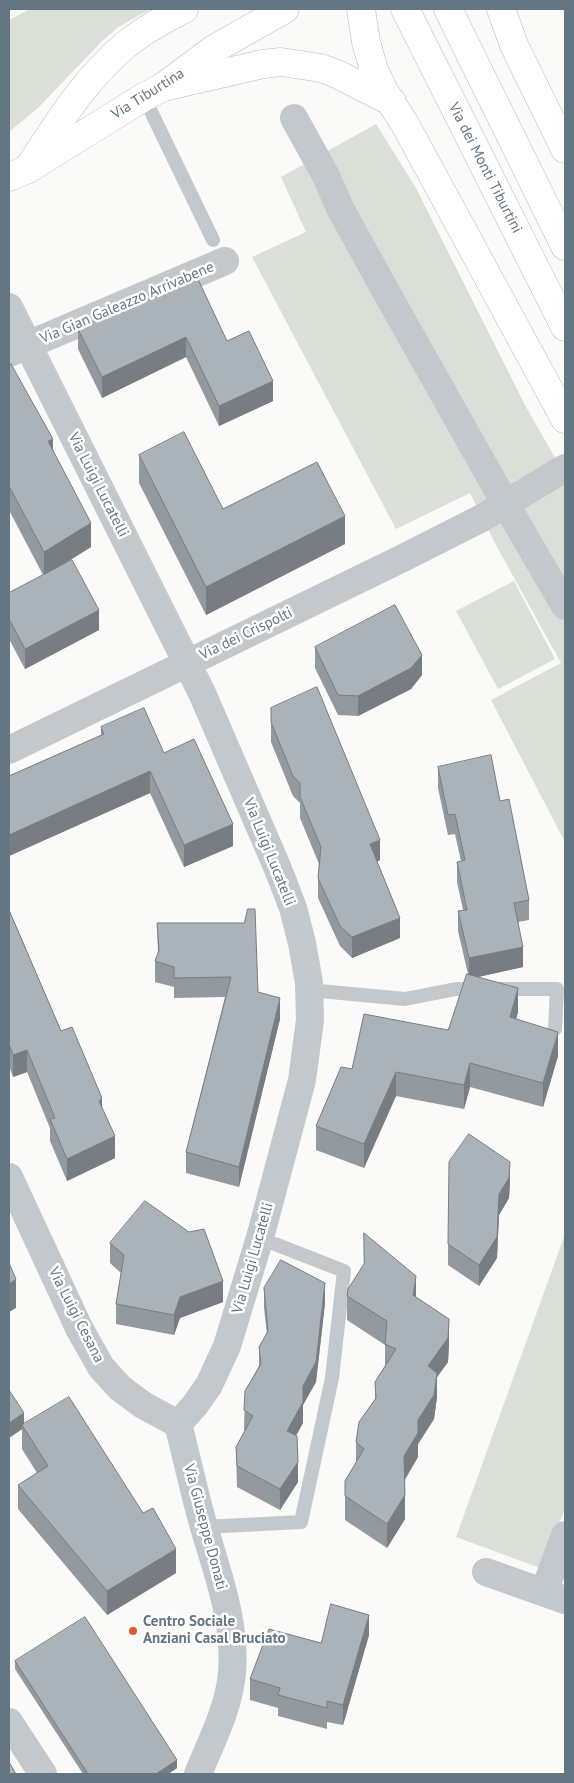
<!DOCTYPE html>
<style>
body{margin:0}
#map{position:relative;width:574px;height:1783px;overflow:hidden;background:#fafaf8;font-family:"PT Sans",sans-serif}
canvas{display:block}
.frame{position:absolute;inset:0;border:10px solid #657683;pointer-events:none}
</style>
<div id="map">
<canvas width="574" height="1783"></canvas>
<div class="frame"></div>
</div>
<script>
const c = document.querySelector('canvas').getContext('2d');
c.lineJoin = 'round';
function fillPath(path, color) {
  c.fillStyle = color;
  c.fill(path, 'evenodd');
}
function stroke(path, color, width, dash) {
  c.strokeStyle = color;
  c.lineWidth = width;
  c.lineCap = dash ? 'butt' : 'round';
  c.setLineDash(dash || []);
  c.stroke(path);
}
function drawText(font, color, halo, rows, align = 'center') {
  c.font = font + ' "PT Sans",sans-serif';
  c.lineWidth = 5;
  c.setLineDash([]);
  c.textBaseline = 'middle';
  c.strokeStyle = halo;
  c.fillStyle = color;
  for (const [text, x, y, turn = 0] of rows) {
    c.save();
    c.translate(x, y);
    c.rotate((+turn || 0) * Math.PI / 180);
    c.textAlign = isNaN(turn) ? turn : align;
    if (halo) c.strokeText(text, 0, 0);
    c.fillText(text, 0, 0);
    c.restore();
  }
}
fillPath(new Path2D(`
 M30,9H151L120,26L103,40L38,108L9,132V20Z
 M376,124L416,188L526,407L565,475V842L491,700L561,663L496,545L470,493L396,529L252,257L306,232L281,177Z
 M514,581L555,659L498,689L456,611Z
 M565,1234V1509L540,1568L456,1537Z`), '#dadfd7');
const secondary = new Path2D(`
 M361,9L366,42L374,70L384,91L406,126L565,419
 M405,9L565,327
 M448,9L565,246
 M501,9L514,45L565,149
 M163,87L263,64L281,62L321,68L337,74L392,102
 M28,169C57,124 86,77 128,43C145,29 165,19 184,9`);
const primary = new Path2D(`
 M9,177L28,169L144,97L163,87L214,49L285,9`);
stroke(secondary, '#b3babf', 29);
stroke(primary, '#b5babe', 29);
stroke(new Path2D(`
 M144,97L213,240
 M501,989H557L555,1029
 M309,990L405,999L456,989H480
 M204,1527L301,1522L332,1378L344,1271L275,1244`), '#c3c8cc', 14);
stroke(new Path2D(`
 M294,118L326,176L341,210L389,297L505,503L565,606
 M9,307L202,693L278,869L293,908L302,943L309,983L310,1020L302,1080L261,1234L227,1346L209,1385L195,1405L178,1424
 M9,353L225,261
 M9,750L403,558L482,518L565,468
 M9,1177L79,1328L101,1367L120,1388L143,1405L178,1424
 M178,1424C187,1458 194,1493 204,1527C218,1575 236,1622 232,1673C229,1708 211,1742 198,1774
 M486,1572L565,1600
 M544,1592L565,1535
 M9,1722L43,1774`), '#c3c8cc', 28);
stroke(secondary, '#fff', 28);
stroke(primary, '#fff', 28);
fillPath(new Path2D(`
 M78,329L227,341L273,401L219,426L186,357L102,398L78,349Z
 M9,366L53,451L91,547L59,567L99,630L25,669L9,639V593L43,575L9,510Z
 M139,455L223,509L345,544L206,615L139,483Z
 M315,647L422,675L411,689L358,716L338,715L315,668Z
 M271,722L380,860L377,862L400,938L352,958L340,946L318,898V878L319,864L300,818V803L293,796L271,742Z
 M101,727L164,753L233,846L184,867L150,793L9,856V776L101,735Z
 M438,767L500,801L529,900V920L518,922L523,967L478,977L518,1012L516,1019L558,1056L543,1107L470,1087L464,1109L396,1096L364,1168L316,1150V1126L352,1069L448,1030L468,974L458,931V911L463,910L457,882V862L461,861L455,834L448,835L438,788Z
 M9,910L61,1031L102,1108L115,1158L67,1181L50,1141V1128L27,1072L13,1077L9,1066Z
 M157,923L258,992L280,1019L239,1187L186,1173V1152L225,997L174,998V987L155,982V961L158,953Z
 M510,1182L509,1198L499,1215L497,1258L479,1286L448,1265V1244Z
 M110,1243L223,1302L180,1318L174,1335L116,1324V1304L121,1273L110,1263Z
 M264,1288L325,1303L316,1382L303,1405V1423L296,1436L298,1482L280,1510L237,1487L236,1447L245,1431L244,1430L245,1391L259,1366V1347L267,1334L264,1308Z
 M347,1296L416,1297L449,1343L448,1362L437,1377V1397L434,1419L418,1444V1457L405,1480V1519L387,1548L345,1520V1481L356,1463V1442L375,1400V1382L385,1366V1345L347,1320Z
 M9,1390L24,1424L176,1573L107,1615L18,1509V1485L37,1473L22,1449V1429L9,1438Z
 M369,1635L343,1725L327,1722V1729L278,1716V1708L250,1700V1679L321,1643Z
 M15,1661L177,1768L168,1774H83L15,1669Z`), '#929a9f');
fillPath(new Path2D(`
 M186,337V357L102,398V377Z
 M273,381V401L219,426V406Z
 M53,439V463L48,441Z
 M345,516V544L206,615V587Z
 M91,523V547L44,576V552Z
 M99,610V630L25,669V649Z
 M422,655V675L411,689L358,716V696Z
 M150,771V793L9,856V835Z
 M233,824V846L184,867V845Z
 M380,840V860L370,865V844Z
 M400,918V938L352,958V937Z
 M523,947V967L469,979V958Z
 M518,988V1012L510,1041V1017Z
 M280,998V1019L239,1187V1167Z
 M558,1032V1056L543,1107V1083Z
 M27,1050V1072L13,1077V1055Z
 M470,1063V1087L464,1109V1085Z
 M396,1072V1096L364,1168V1144Z
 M102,1098V1120L99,1101Z
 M115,1136V1158L67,1181V1159Z
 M510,1162V1182L509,1198L499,1215L497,1258L479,1286V1265L499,1194Z
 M416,1276V1300L413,1295Z
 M16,1279V1308L9,1312V1284Z
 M223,1281V1302L180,1318L174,1335V1315L180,1297Z
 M325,1283V1303L316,1382L303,1405V1423L287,1451V1431L303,1386Z
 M449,1319V1343L448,1362L437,1377V1397L434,1419L418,1444V1457L404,1480V1456L418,1420L428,1366Z
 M24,1413V1427L22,1425V1429L9,1438V1423Z
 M298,1462V1482L280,1510V1489Z
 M405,1495V1519L387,1548V1524Z
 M176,1549V1573L107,1615V1591Z
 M369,1615V1635L343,1725V1705Z
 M177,1760V1768L168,1774H156Z`), '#777d82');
const building = new Path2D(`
 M195,273L227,341L249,331L273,381L219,406L186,337L102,377L78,329Z
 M11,364L53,439L48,441L91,523L44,552L9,486V366Z
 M184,432L223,509L317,462L345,516L206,587L139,455Z
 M72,560L99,610L25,649L9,619V593Z
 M395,605L422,655L411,668L358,696L338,695L315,647Z
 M317,687L380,840L370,844L400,918L352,937L340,926L318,878L321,847L300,797V783L293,776L271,722V708Z
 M144,708L164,753L194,739L233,824L184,845L150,771L9,835V776L104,734L101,727Z
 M491,755L500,801L509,799L529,900L514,903L523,947L469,958L458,911L467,910L457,862L465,860L455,814L448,815L438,767Z
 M248,909H255L258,992L280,998L239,1167L186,1152L231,977L174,978V967L155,961L159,950L157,923H244Z
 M9,910L61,1031L72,1027L102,1098L99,1101L115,1136L67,1159L50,1119L55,1118L27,1050L13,1055L9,1044Z
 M467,974L518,988L510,1017L558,1032L543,1083L470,1063L464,1085L396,1072L364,1144L316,1126L341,1067L352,1069L364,1014L448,1030Z
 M469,1134L510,1162L509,1178L499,1194L497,1237L479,1265L448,1244L449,1162Z
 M145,1201L189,1232L204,1229L223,1281L180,1297L174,1315L116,1304L124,1255L110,1243Z
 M364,1233L416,1276L413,1295L449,1319L448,1338L428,1366L437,1373L434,1395L418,1420V1433L404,1456L405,1495L387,1524L345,1496V1481L364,1449L356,1442L359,1422L376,1398L375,1382L396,1349L385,1344L387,1321L347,1296L348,1289L364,1264Z
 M281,1260L325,1283L316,1362L303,1386V1402L287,1431L297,1436L298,1462L280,1489L237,1466L236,1447L253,1416L244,1410L245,1391L261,1364L259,1347L268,1331L264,1288Z
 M9,1263L16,1279L9,1284Z
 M9,1390L24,1413L9,1423Z
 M69,1397L143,1513L153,1508L176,1549L107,1591L18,1485L48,1466L22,1425Z
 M331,1604L369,1615L343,1705L327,1701V1708L278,1695L280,1688L250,1679L269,1629L321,1643Z
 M85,1617L177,1760L156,1774H88L15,1661Z
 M9,1762L16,1774H9Z`);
fillPath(building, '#aab3b9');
stroke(building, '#777d82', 1);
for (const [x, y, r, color] of [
 [133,1631,5,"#e4572e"]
]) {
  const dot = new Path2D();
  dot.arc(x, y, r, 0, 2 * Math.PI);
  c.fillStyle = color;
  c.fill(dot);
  stroke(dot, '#fff', 2);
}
drawText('15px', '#657683', '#fff', [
 ["Via Tiburtina",148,94,-32],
 ["Via dei Monti Tiburtini",485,168,63],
 ["Via Gian Galeazzo Arrivabene",127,303,-23],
 ["Via Luigi Lucatelli",98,485,63],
 ["Via dei Crispolti",246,634,-26],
 ["Via Luigi Lucatelli",269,852,68],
 ["Via Luigi Lucatelli",253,1258,-74],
 ["Via Luigi Cesana",76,1315,63],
 ["Via Giuseppe Donati",205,1527,75]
]);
drawText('bold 15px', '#657683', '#fff', [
 ["Centro Sociale",143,1622],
 ["Anziani Casal Bruciato",143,1639]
], 'left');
</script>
